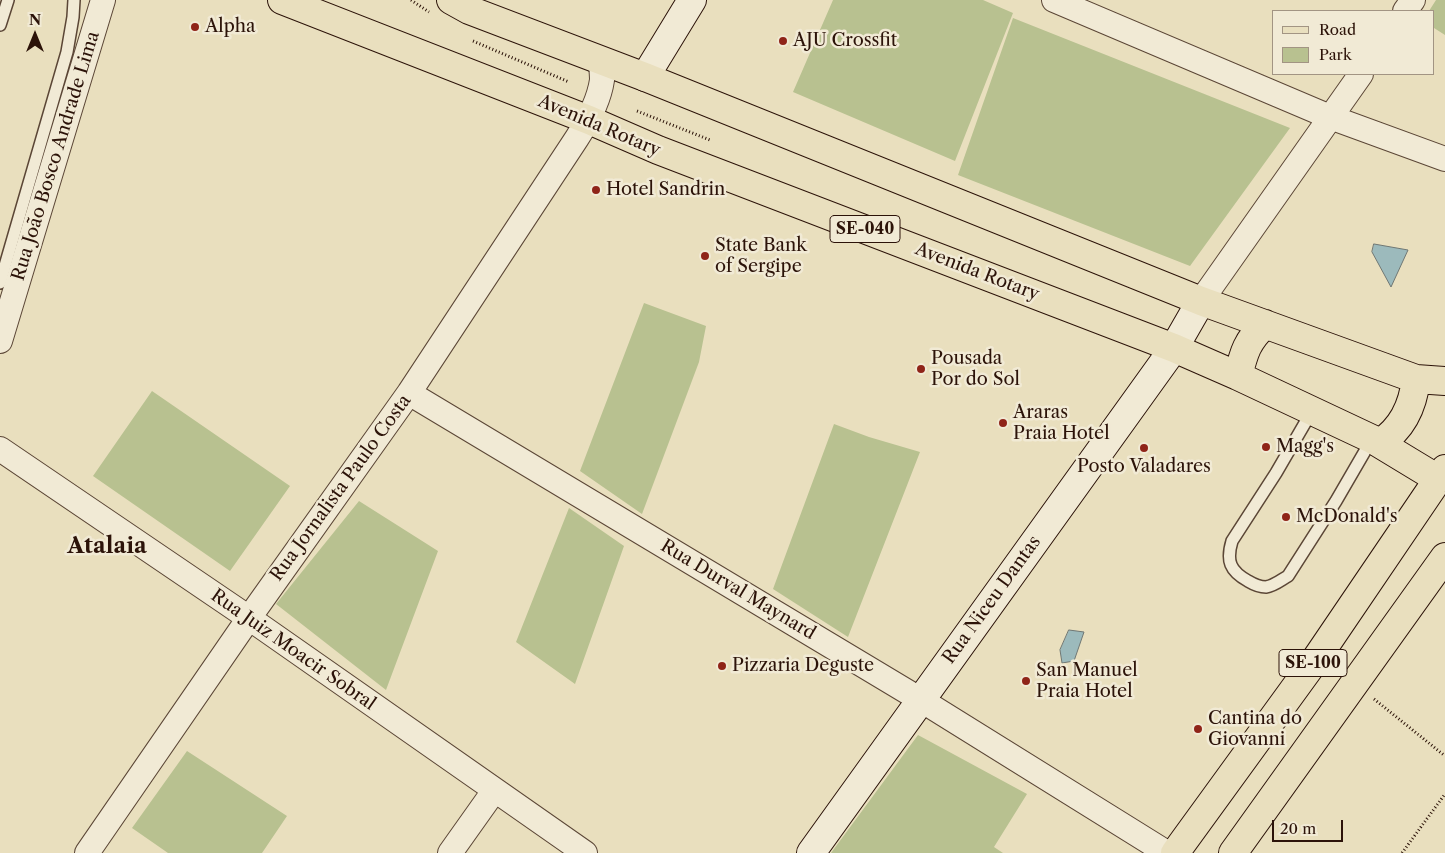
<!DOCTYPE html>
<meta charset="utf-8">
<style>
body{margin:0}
#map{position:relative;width:1445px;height:853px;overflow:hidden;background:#e9dfbe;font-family:"Libre Caslon Text",serif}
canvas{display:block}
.legend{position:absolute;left:1272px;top:10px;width:162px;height:65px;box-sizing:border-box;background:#f1ead5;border:1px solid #a29483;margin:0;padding:6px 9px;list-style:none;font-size:15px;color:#2c1309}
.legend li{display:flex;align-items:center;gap:10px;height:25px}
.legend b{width:25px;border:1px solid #a29483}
.north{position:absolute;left:10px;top:10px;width:50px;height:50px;-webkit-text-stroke:4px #f1ead5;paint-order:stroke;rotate:0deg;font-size:14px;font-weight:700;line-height:20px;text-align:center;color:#2c1309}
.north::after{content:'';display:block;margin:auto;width:18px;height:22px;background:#2c1309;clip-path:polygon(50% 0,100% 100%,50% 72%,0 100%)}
.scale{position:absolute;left:1272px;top:820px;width:71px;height:22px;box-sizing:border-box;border:2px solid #2c1309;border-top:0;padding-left:6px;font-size:15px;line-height:18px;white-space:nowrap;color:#2c1309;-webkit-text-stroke:4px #f1ead5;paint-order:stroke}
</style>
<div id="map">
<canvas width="1445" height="853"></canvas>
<ul class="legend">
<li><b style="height:6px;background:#e9dfbe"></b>Road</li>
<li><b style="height:14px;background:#b8c190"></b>Park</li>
</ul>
<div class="north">N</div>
<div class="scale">20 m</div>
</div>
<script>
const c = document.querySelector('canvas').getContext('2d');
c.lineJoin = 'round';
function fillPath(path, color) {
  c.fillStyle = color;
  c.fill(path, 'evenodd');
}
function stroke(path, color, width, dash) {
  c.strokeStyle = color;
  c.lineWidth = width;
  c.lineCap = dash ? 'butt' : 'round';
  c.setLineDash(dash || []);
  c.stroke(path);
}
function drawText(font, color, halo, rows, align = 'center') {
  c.font = font + ' "Libre Caslon Text",serif';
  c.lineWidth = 5;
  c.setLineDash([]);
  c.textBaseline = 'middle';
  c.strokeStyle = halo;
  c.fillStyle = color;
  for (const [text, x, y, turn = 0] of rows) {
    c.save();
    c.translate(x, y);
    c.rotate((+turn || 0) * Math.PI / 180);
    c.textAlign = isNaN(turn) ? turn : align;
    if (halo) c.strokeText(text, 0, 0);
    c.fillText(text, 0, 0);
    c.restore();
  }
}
fillPath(new Path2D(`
 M833,0H983L1013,13L955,161L793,92Z
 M1436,0H1445V35L1434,28V11H1429Z
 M1013,18L1290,128L1190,266L958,175Z
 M644,303L706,326L699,362L642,514L580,471Z
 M152,391L290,486L230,571L93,476Z
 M834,424L869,437L920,452L848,637L773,589Z
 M359,501L438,551L386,690L276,604Z
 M569,508L624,546L575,684L516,642Z
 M918,735L1027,794L994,847L1003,853H831Z
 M187,751L287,816L262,853H168L132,828Z`), '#b8c190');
const water = new Path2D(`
 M1374,244L1408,250L1391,287L1372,252Z
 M1069,630L1084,632L1074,661L1062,663L1060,650Z`);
fillPath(water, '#9cbabc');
stroke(water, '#6f7774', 1);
const lane = new Path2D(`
 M0,25L8,0
 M0,283L67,52L73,17L74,0
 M1312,411L1276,473L1232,541C1226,561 1230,571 1248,581C1253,584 1260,587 1266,587C1274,586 1281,580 1288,576L1336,501L1372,439`);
const street = new Path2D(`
 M1054,0L1330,117L1445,159
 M1405,11L1413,0
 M1201,301L1361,74
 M0,341L103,0
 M409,393L921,700L1167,853
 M0,449L249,618L585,853
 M87,853L249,618L409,393L577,138C588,121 599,101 602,80C602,74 601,66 601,60
 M450,853L494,791`);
const secondary = new Path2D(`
 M645,77L692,0
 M811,853L1174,348L1201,301`);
const primary = new Path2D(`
 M282,0L589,120L658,150L1174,348L1238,376L1372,439L1438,479
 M451,0L469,10L645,77L1201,301L1416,379L1445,381
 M1238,376C1244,352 1247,341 1265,324
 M1380,443C1403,428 1413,406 1416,379
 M1175,853L1316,659L1445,469
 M1233,853L1445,557`);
stroke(lane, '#5b4636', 14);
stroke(street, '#5b4636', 26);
stroke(secondary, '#2c1309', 30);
stroke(primary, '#2c1309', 30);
stroke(new Path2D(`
 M411,0L429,12
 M473,41L569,82
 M637,111L710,140
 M1374,699L1445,756
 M1402,853L1445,794`), '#2c1309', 3, [1, 2.5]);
stroke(lane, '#f1ead5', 11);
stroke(street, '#f1ead5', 24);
stroke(secondary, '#f1ead5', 28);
stroke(primary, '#e9dfbe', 28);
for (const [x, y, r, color] of [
 [195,27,5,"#8f2418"],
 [783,41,5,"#8f2418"],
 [596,190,5,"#8f2418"],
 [705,256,5,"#8f2418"],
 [921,369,5,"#8f2418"],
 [1003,423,5,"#8f2418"],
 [1266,447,5,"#8f2418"],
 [1144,448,5,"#8f2418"],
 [1286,517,5,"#8f2418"],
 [722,666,5,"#8f2418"],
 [1026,681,5,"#8f2418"],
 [1198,729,5,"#8f2418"]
]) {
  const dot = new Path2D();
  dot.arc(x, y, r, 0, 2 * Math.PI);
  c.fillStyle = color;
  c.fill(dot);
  stroke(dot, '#f1ead5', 2);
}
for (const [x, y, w] of [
 [865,229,70],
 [1313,663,68]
]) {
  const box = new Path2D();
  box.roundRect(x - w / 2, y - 13.5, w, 27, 4);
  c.fillStyle = '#f1ead5';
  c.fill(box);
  stroke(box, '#2c1309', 1);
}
drawText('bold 16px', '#2c1309', null, [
 ["SE-040",865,229],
 ["SE-100",1313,663]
]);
drawText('18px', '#2c1309', '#f1ead5', [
 ["Alpha",205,27],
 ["AJU Crossfit",793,41],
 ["Hotel Sandrin",606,190],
 ["State Bank",715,246],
 ["of Sergipe",715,267],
 ["Pousada",931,359],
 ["Por do Sol",931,380],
 ["Araras",1013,413],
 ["Praia Hotel",1013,434],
 ["Magg's",1276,447],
 ["Posto Valadares",1144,467,"center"],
 ["McDonald's",1296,517],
 ["Pizzaria Deguste",732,666],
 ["San Manuel",1036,671],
 ["Praia Hotel",1036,692],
 ["Cantina do",1208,719],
 ["Giovanni",1208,740]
], 'left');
drawText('18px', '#2c1309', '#f1ead5', [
 ["Avenida Rotary",599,126,23],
 ["Rua João Bosco Andrade Lima",56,156,-73],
 ["Avenida Rotary",977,272,21],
 ["Rua Jornalista Paulo Costa",341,488,-54],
 ["Rua Durval Maynard",738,590,31],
 ["Rua Niceu Dantas",992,600,-54],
 ["Rua Juiz Moacir Sobral",293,650,35]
]);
drawText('bold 22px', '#2c1309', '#f1ead5', [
 ["Atalaia",107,547]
]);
</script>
